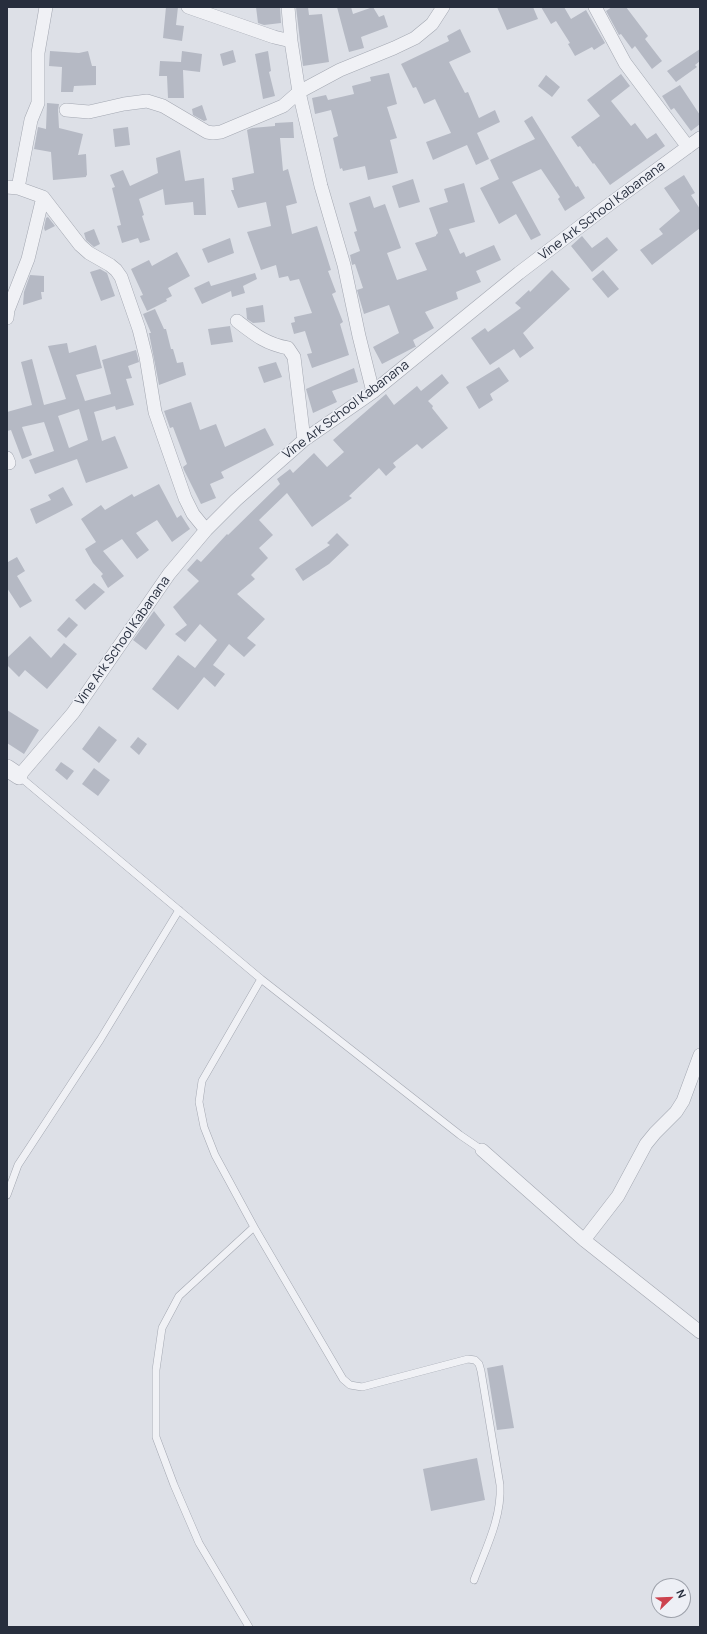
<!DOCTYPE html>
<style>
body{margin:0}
#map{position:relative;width:707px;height:1634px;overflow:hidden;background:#dde0e7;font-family:Manrope,sans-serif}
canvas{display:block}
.frame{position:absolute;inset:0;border:8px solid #272e3d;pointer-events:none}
.north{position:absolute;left:651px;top:1578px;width:40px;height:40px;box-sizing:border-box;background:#edeff5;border:1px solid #9ea2ab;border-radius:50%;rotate:67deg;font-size:11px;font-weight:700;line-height:16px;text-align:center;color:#272e3d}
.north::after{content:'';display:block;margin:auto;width:14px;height:18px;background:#cc424e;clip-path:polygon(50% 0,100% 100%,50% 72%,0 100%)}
</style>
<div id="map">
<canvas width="707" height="1634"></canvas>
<div class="frame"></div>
<div class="north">N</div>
</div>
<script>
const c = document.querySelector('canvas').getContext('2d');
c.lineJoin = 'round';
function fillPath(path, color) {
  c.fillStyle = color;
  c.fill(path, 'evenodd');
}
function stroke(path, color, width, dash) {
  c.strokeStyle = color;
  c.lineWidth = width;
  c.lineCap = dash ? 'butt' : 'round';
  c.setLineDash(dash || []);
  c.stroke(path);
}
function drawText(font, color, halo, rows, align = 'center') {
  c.font = font + ' Manrope,sans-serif';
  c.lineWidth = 3;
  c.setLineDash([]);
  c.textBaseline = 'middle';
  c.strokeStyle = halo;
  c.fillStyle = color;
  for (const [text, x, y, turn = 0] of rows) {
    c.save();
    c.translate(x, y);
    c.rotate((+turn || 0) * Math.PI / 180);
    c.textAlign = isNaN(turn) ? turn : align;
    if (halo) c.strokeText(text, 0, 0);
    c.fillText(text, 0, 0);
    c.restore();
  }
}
fillPath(new Path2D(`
 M166,7H178L176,25L184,26L182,41L163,38Z
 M256,7H280L281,23L264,25L258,23Z
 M296,7H308L309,15L322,14L329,62L303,66Z
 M337,7H351L353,14L373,7L379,17L384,15L388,27L361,37L364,48L349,52Z
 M497,7H533L538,19L507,30Z
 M541,7H564L571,19L586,10L605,43L594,50L592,47L575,56L568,44L570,43L556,21L551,24Z
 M612,7H626L648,36L645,39L662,61L652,69L635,46L632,49L621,34L619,35L606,11Z
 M460,29L471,52L449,62L465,93L468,92L479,118L495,110L500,122L477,133L489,159L476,165L467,145L433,160L426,142L451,133L435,99L424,104L416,87L413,88L401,64L449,41L447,36Z
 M700,49V61L695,65L697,67L676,82L667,71Z
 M233,50L236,62L223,66L220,54Z
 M50,51L79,53L88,51L92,66H96V85L74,86L73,92H61L62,67L49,66Z
 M182,51L202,54L200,72L183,70L184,98H168L167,76H159L160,61L181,62Z
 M268,51L271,71L269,72L275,96L263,99L255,54Z
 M389,73L397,104L387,107L397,138L390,140L398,173L368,180L365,166L343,171L342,168L340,169L333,138L338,136L331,110L315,114L312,98L326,95L328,100L354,94L352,86L371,81L370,77Z
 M621,74L630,86L611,101L631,126L635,123L647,139L656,133L665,146L610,185L594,163L593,164L580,146L578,147L571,137L600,116L587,100Z
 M546,75L560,87L552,97L538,86Z
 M680,85L700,115V124L691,131L674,108L671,110L662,96Z
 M47,103L59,104L58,110L59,128L83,134L78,155L86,154L87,175L86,176V177L53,180L51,152L34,149L38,127L46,129Z
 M202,105L207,120L204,121L193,115L192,109Z
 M532,116L576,187L578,186L585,198L565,211L558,199L560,197L541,169L512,182L541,235L531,240L516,214L499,224L480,188L499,179L490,160L535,139L524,121Z
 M293,122L294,138H280L283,171L288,169L297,203L286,206L292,234L317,226L331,270L328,271L336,292L332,294L343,322L340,324L349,355L312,368L307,354L312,353L305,331L294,334L291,323L295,322L294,317L312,313L299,279L290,281L288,276L279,278L276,265L261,270L247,232L271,226L266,202L238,208L231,190H234L232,178L254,173L247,130L252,128L275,126V123Z
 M128,127L130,145L115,147L113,129Z
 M180,150L185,181L204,178L206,215H194L193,202L165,205L163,189L139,199L144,215L142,216L150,240L140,243L138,238L122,243L117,226L121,225L112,188L115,187L110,175L123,170L130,186L158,173L156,158Z
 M684,175L695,193L691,195L700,209V228L652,265L640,250L663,234L659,229L680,211L664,188Z
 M413,179L420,202L399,208L392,186Z
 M464,183L475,222L449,229L460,254L464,252L466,257L494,245L501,260L476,271L481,282L456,292L458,299L425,312L434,328L413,340L416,347H415L382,364L373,347L399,333L389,305L364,314L357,290L363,288L355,264L352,265L350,255L360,251L354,232L357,231L349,203L370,196L374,208L385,204L401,248L387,253L397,280L427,270L415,243L436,236V235L438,233L429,208L448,202L444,189Z
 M48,217L55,226L45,231L44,228L46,218Z
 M94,229L100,244L94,247L86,240L84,233Z
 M582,236L592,248L607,237L618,250L592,272L571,246Z
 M230,238L234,253L208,263L202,249Z
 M177,252L190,276L168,288L172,296L166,299L167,301L147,311L140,296L143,295L131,269L149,260L152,266Z
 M100,269L107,273L115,296L101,301L90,272Z
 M552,270L570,289L523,333L534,348L520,358L514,349L490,365L471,338L485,328L488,332L521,308L515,303L529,290L530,292Z
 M603,270L619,289L608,298L592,279Z
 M255,273L257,279L243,286L245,293L232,297L231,291L202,304L194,288L209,281L211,286Z
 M30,275L44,276V292H41L42,299L23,305L24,292Z
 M263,305L265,322L253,323L247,319L246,308Z
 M155,309L164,329H166L171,349H173L177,363L183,362L186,375L159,385L149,333H151L143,314Z
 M230,326L233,342L211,345L208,329Z
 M67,343L69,353L96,345L102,368L76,375L85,401L111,394L102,360L136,350L139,362L128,366L132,378L126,379L134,405L116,410L115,406L94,412L102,441L115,436L128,468L86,483L77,459L35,474L29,460L54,451L44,422L22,427L32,455L22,459L11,430L7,431V412L32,405L21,362L32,359L44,405L66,399L48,346ZM79,409L88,440L69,448L58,416Z
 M276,362L282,377L264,383L258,367Z
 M499,367L509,381L490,394L493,400L479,409L466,387Z
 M354,368L358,382L332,391L337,402L313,413L306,389Z
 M442,374L449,383L428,401L433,406L432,408L448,428L422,449L417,444L393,463L396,467L386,476L379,468L349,496L352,498L312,527L287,493L259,520L273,535L259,548L268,558L251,575L255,579L237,594L265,619L247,638L256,645L244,657L229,644L213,665L225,674L215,687L204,677L178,710L152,689L178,655L195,668L217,640L200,624L185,642L175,634L187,625L173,607L199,581L187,570L197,559L201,562L227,534L228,535L280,484L277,479L290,469L293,473L314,453L327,467L344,452L333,440L386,394L394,405L417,386L421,391Z
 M191,402L200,430L216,424L225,447L265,428L274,445L221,472L224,478L210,484L216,498L201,504L184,470L183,467L187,464L173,427L170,428L164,411Z
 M159,484L177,518L181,515L190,529L172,542L157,520L136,533L149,550L137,559L122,539L103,551L124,576L108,588L101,576L103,574L93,563L85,549L96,542L81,519L101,505L105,510L132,494L134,497Z
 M63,487L73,505L36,524L30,509L51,500L48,495Z
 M337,533L349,545L329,564L303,581L295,569L330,545L327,543Z
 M17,557L25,571L17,576L32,601L20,608L7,588V561L8,562Z
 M94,583L105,592L85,610L75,600Z
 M154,611L165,625L146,650L133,640Z
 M69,617L78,625L66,638L57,630Z
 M30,636L51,658L64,643L77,654L47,689L25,670L19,677L7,665V658Z
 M7,710L39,730L24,754L7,743Z
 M99,726L117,740L99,763L82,749Z
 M138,737L147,744L139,755L130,747Z
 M61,762L74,771L67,780L55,770Z
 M94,768L110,780L98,796L82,784Z
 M503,1365L514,1428L497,1430L487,1368Z
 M477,1458L485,1500L431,1511L423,1469Z`), '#b5b9c4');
const service = new Path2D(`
 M19,776L261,979L202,1081L199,1102L204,1127L215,1155L254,1227L343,1379L350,1385L362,1387L468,1359L475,1360L479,1364L481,1371L500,1485C502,1518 485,1550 474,1580
 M261,979L460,1135L482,1150
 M7,1195L18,1165L100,1040L179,910
 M249,1627L199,1543L174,1485L156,1437V1370L162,1328L179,1296L254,1227`);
const minor = new Path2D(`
 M188,7L274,37L291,41
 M288,7L291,41L299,92L321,186L344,265L359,336L373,392
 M595,7L625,63L688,147
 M66,110L89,112L124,104L147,101L163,106L207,132L213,133L221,132L283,106L299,92L340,70L394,48L415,38L432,24L443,7
 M7,187L18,188L43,197L80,245L89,253L110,265L116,270L121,277L139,329L146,357L155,412L185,498L193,514L206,530
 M18,188L31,120L38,103V53L46,7
 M7,318L8,310L28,259L43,197
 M237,321C255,335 266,344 288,348L294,357L304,440
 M7,458L9,463
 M19,776L73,713L169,574L206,530L236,500L304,440L373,392L519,273L607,206L700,138
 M482,1150L584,1240L700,1332
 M584,1240L618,1196L646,1144L655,1133L676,1112L683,1101L700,1055`);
const tertiary = new Path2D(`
 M7,768L19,776`);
stroke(service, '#a3a7b1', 8);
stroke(minor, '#a3a7b1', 14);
stroke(tertiary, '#a3a7b1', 18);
stroke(service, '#f0f1f5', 7);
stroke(minor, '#f0f1f5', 13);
stroke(tertiary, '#f0f1f5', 17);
drawText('13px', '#272e3d', '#edeff5', [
 ["Vine Ark School Kabanana",602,211,-37],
 ["Vine Ark School Kabanana",346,410,-37],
 ["Vine Ark School Kabanana",123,641,-55]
]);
</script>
